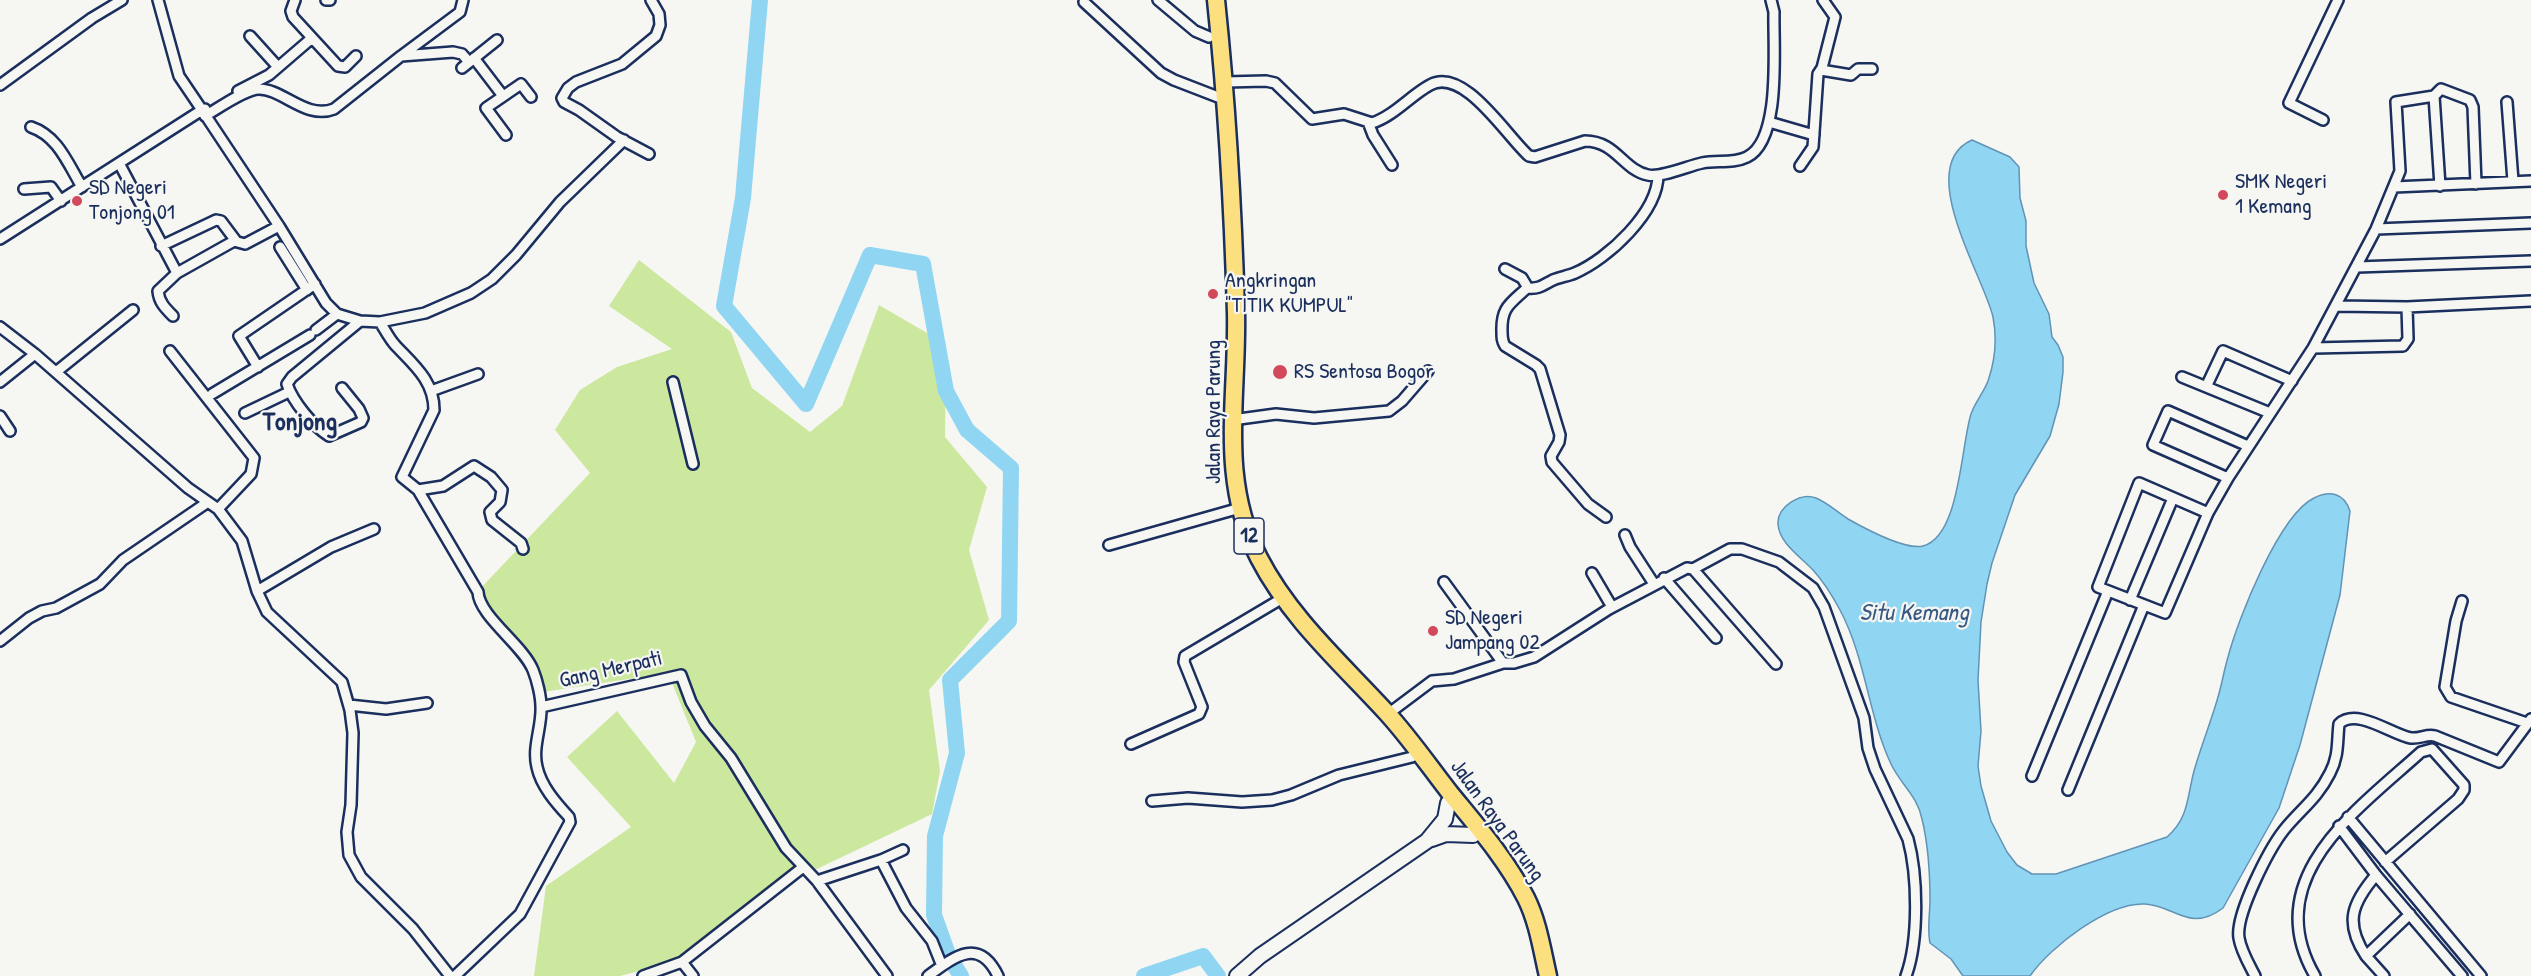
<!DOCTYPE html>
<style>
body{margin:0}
canvas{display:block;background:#f6f6f2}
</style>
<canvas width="2531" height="976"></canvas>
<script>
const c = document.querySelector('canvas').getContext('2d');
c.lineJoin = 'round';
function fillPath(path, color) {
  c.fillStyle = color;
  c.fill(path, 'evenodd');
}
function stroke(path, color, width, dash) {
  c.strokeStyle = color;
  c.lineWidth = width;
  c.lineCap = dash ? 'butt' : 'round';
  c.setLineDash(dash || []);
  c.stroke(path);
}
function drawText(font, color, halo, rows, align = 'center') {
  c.font = font + ' "Patrick Hand",sans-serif';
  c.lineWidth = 4.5;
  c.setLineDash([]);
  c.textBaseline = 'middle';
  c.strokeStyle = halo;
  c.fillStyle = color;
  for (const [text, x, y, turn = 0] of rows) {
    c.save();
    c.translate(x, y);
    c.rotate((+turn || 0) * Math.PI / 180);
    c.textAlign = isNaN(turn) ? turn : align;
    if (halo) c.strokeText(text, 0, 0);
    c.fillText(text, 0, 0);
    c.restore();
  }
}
fillPath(new Path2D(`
 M639,260L731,332L752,388L810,432L842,406L879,305L946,344L945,437L987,487L969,550L989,620L929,690L940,771L932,814L800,877L676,961L620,976H534L546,886L631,827L567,757L617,711L674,783L696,742L668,673L543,692L507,629L478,591L590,473L555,430L580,390L617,367L672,349L609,306Z`), '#cce89f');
const water = new Path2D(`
 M1972,140L2010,157L2019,167L2020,198L2026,221V246L2034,283L2049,314L2052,337L2058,345L2063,357V372L2059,404L2050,436L2015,495L1992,563L1987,584L1981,622L1978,680L1981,731L1978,766L1981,786L1991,821L2007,852L2017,865L2032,874H2056L2167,837C2189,818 2187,797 2194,771C2201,746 2211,722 2218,697C2222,684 2224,670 2228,657C2238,619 2279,515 2314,498C2330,490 2344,493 2350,511L2340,595L2300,745L2279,808L2223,908C2190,933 2176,906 2145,904C2108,902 2050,947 2030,976H1963L1951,959L1930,943C1927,928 1930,914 1930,900C1930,874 1928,844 1922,819C1917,795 1901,785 1891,764C1868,715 1866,659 1840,610C1833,597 1824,582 1813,570C1801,557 1779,543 1778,524C1777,507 1800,492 1816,498C1828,503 1837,512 1848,519C1864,528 1905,550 1923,546C1960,537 1961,445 1971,414C1975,402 1984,392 1988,381C1995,361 1997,338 1993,317C1984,277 1913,166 1972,140Z`);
fillPath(water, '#90d6f2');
stroke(water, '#6193b7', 1.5);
stroke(new Path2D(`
 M760,0L743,198L724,306L806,404L870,255L923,264L946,391L967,430L1011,468L1009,621L950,680L957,753L935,836L934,915L949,957L961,976
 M1144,976L1203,956L1218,976`), '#90d6f2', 16);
const street = new Path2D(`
 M158,0L179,76L202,110L205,109
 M295,0L291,11L293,17L338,66L345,67L356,56
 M326,0H330
 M1158,0L1195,31L1209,37
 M1084,2L1161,73L1174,80L1218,97
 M250,36L278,67
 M401,56L453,52L462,54L469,62
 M474,58L503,96
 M462,68L497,40
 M1821,70L1851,75L1858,69H1872
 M1225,82L1266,81L1275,83L1312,119L1344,114L1372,123C1394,116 1411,95 1430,85C1464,66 1507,137 1529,156L1535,157L1585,141C1616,141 1623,170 1648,175C1661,178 1688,166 1702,163C1717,160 1733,164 1747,157C1782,140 1773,46 1774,12L1771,0
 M0,85L92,18L122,0
 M238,91L269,75L312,38
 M2434,96L2440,186
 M2507,102L2513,181
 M205,116C219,108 245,89 259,89C283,89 306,120 334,109L401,56L460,12L463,0
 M2323,120L2289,103L2338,0
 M1368,122L1373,135L1392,165
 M1769,122L1814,135
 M31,127C58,136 68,164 82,187
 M506,135L486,108L521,84L531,97
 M649,154L617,137L579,110L564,102L562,98L568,88L576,82L622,64L656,36L660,25L659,14L651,0
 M119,163L177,273
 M1800,166L1813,147L1818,74L1822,68L1835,17L1823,0
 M2394,187L2531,181
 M24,189L51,187L61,201
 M2376,229L2531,223
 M0,239L202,110L279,226L326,303L337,314L360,321L380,322L425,313L471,293L492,279L516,255L560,202L624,140
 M161,246L216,220L221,221L236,241
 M280,247L307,290
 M2357,267L2531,261
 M1505,269L1522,278L1528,288C1540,289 1543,285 1553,280C1560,277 1568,276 1575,273C1608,259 1658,212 1658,175
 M1527,288C1510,304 1501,307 1502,332C1502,338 1502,341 1505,346L1536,365L1540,369L1560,435L1559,442L1551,456L1552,462L1588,504L1606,517
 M2337,306L2407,307L2531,301
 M173,316C165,308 159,302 158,291L177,273L234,241L245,244L279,226
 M380,322C385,330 390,340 396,346C414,365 434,381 434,410L402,477L418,490L478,592C479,616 523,645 533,670C537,680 541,696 541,707C542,727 532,747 537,767C541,786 556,803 569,817L570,822L520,914L455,976
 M0,327L35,354L188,488L218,509L242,541L257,591L267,612L342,682L350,710L353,733L351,805L347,832L349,855L361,877L413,929L450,976
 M316,330L337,314
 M2313,348L2403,346L2408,339L2407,307
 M170,351L254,458L251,474L218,509
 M258,367L239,336L315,284
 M56,372L133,310
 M2182,377L2270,413
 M0,382L35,354
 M673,382L693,464
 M2206,387L2223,351L2292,381
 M342,388L359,409L363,418L361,422L329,436C313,426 293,402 287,384L292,377L360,321
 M431,391L478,374
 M212,394L310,335
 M245,413L289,392
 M0,416L10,431
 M1232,420L1276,414L1314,418L1389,411L1402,401L1428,371
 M2228,478L2153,445L2168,411L2248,446
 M418,490L443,486L474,466L491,477L502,490L500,502L490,512L492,520L521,543L523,549
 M2208,513L2139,483L2098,587L2165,613L2208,513L2228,478L2313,348L2376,229L2400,171L2396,102L2434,96L2441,89L2470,100L2473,107L2476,184
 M1625,535L1630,547L1654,584
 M1109,545L1233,510
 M1693,569L1730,549H1742L1779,562L1813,588L1824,607L1864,718L1868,748L1875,769L1908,839C1918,876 1919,940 1906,976
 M1592,573L1612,607
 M1664,578L1716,638
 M1444,582L1503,663
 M257,591L331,547L374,529
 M2130,600L2173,498
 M2462,601L2456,621L2445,687L2451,697L2527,723
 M0,641L29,618L42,611L56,608L100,584L123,560L208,502
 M349,705L386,709L427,703
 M541,707L681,675L691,702L705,726L731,758L786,848L817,881L887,976
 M1388,714L1432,681L1454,679L1503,663H1514L1534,657L1609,609L1687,568L1693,569L1776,664
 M1131,744L1199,714L1202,707L1184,662L1185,656L1276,602
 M2032,776L2108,591
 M2068,790L2144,605
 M1152,801L1188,798L1242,802L1272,800L1291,795L1339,775L1412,757
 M2348,817L2481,976
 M2339,826L2376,875L2462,976
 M881,860L906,908L932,941L942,966
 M817,881L881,860L903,850
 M2366,956C2344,923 2352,903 2376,875
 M682,962L693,976
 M643,976L682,962L802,868
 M928,976C955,956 979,937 998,976
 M2255,976C2249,964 2241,951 2239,938C2235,915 2269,849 2284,830C2301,809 2317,799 2330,773C2339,756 2337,742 2339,724C2357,707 2392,735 2411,738C2420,739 2426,734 2435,736L2499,762L2531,719
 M2315,976C2258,878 2357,810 2421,752L2432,749L2464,785V790L2458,799L2385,862
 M2384,976L2366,956L2410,914`);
const secondary = new Path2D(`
 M1432,839L1446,834L1473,835
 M1237,976L1260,956L1427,841L1445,819L1448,803`);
const highway = new Path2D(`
 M1216,0C1227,104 1233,209 1236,313C1238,399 1218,477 1259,558C1290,618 1341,663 1386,712C1409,737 1429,766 1450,793C1477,826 1506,859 1526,898C1538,922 1542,950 1548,976`);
stroke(street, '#1b2f5e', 14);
stroke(secondary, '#1b2f5e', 18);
stroke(highway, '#1b2f5e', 21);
stroke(street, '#f6f6f2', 9);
stroke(secondary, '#f6f6f2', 14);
stroke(highway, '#fce080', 16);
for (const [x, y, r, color] of [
 [2223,195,6,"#d1495b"],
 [77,201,6,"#d1495b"],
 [1213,294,6,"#d1495b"],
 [1280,372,8,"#d1495b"],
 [1433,631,6,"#d1495b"]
]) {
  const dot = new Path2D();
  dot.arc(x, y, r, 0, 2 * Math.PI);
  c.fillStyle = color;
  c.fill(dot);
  stroke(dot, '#f6f6f2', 2);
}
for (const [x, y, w] of [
 [1249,536,30]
]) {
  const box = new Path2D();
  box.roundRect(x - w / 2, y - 18, w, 36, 4.5);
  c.fillStyle = '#f6f6f2';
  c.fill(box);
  stroke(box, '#1b2f5e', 1.5);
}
drawText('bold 21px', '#1b2f5e', null, [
 ["12",1249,536]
]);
drawText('22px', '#1b2f5e', '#f6f6f2', [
 ["SMK Negeri",2235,182],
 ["1 Kemang",2235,207],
 ["SD Negeri",89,188],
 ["Tonjong 01",89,213],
 ["Angkringan",1225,281],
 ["\"TITIK KUMPUL\"",1225,306],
 ["RS Sentosa Bogor",1294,372],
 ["SD Negeri",1445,618],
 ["Jampang 02",1445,643]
], 'left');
drawText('22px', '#1b2f5e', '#f6f6f2', [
 ["Jalan Raya Parung",1214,412,-90],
 ["Gang Merpati",611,670,-13],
 ["Jalan Raya Parung",1497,821,54]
]);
drawText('italic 24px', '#385983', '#f6f6f2', [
 ["Situ Kemang",1914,614]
]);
drawText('bold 26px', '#1b2f5e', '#f6f6f2', [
 ["Tonjong",300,423]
]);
</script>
